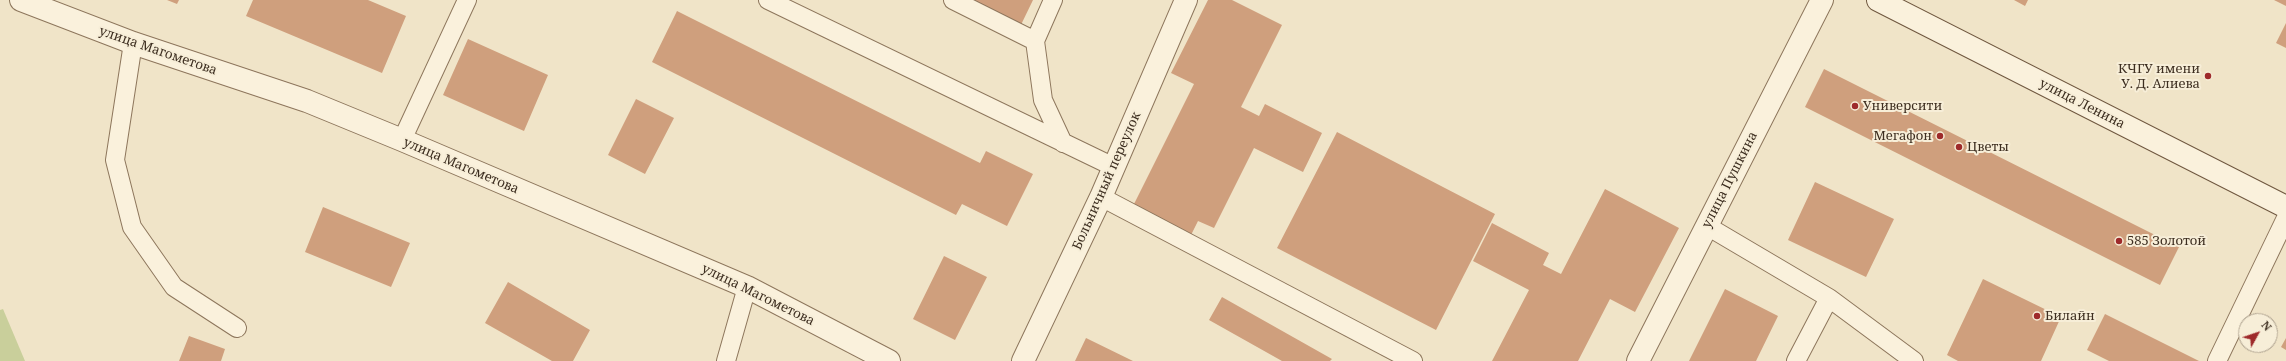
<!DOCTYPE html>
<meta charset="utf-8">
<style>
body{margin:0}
#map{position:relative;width:2286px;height:361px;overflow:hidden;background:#f0e4c8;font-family:"Noto Serif",serif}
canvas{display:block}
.north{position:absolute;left:2238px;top:313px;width:40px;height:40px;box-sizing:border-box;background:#f7eed8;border:1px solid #ada18e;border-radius:50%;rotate:50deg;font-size:11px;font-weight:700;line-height:16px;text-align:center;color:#3d2e20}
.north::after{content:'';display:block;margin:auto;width:14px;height:18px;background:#9e2a2b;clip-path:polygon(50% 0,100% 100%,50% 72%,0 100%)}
</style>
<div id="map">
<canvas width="2286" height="361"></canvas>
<div class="north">N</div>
</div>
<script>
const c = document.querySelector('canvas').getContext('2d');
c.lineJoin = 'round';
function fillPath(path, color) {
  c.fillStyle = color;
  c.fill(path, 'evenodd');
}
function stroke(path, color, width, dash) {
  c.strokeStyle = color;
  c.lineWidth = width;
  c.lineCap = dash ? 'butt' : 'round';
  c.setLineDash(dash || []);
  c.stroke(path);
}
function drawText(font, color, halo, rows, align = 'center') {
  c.font = font + ' "Noto Serif",serif';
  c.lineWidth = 4;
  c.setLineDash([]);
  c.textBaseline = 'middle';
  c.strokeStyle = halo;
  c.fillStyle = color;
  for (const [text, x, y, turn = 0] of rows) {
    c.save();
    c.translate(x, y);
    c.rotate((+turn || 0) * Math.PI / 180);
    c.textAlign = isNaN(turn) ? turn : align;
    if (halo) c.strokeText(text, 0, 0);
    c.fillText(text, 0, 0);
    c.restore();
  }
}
fillPath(new Path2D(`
 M3,309L25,361H0V310Z`), '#c9cf9b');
fillPath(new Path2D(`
 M167,0H179L177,4Z
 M253,0H368L406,16L382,73L246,16Z
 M955,0H1033L1018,31Z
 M1208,0H1232L1282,25L1241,107L1259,116L1265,104L1322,133L1303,172L1254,148L1214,228L1198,221L1191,235L1133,206L1194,84L1171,73Z
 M2014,0H2028L2025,6Z
 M2274,0H2286V6Z
 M677,11L980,163L986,151L1033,174L1007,226L962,204L956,215L652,62Z
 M2286,23V48L2276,43Z
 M468,39L548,75L524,131L443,95Z
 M1824,69L2179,247L2160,285L1805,107Z
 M636,99L674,118L645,174L608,155Z
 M1337,132L1495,214L1436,330L1277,248Z
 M1815,182L1894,219L1866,277L1788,240Z
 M1605,189L1679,228L1635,312L1610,299L1578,361H1492L1529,290L1473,261L1492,223L1549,253L1543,265L1561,274Z
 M323,207L410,243L391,287L305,252Z
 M944,256L987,277L955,340L913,319Z
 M1983,279L2061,317L2041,361H1958L1947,355Z
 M508,282L590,330L573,361H552L485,323Z
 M1725,289L1778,316L1756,361H1689Z
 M1222,297L1332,359L1330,361H1282L1209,320Z
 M2105,314L2199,361H2109L2087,350Z
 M189,336L225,349L221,361H179Z
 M1086,338L1133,361H1075Z
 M2286,338V350L2281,347Z`), '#cf9f7d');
const lane = new Path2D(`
 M768,0L1114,167
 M953,0L1035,41L1053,0
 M1035,41L1043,100L1063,143
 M133,43L115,160L132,227L174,287L237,328
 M402,140L467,0
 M1101,197L1413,361
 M1707,226L1829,298L1796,361
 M1829,298L1914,361
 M726,361L747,287
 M2217,361L2286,218`);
const street = new Path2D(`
 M21,0L133,43L307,101L402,140L747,287L889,361
 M1023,361L1101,197L1186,0
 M1638,361L1822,0`);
const secondary = new Path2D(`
 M1878,0L2286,207`);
stroke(lane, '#8d765c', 20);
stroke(street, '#8d765c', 24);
stroke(secondary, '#6f573f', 24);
stroke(lane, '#faf1dc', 18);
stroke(street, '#faf1dc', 22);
stroke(secondary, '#faf1dc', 22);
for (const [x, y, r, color] of [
 [2208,76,4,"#9e2a2b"],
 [1855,106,4,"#9e2a2b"],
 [1940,136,4,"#9e2a2b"],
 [1959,147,4,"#9e2a2b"],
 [2119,241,4,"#9e2a2b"],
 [2037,316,4,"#9e2a2b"]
]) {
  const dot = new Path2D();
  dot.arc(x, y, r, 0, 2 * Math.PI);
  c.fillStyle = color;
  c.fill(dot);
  stroke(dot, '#f7eed8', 1.5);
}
drawText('13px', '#3d2e20', '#f7eed8', [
 ["улица Магометова",158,51,19],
 ["улица Ленина",2082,104,27],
 ["улица Магометова",461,166,23],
 ["улица Пушкина",1730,180,-63],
 ["Больничный переулок",1107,181,-66],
 ["улица Магометова",758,295,26]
]);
drawText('13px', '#3d2e20', '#f7eed8', [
 ["КЧГУ имени",2200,69,"right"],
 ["У. Д. Алиева",2200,84,"right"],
 ["Университи",1863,106],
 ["Мегафон",1932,136,"right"],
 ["Цветы",1967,147],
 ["585 Золотой",2127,241],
 ["Билайн",2045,316]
], 'left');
</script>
